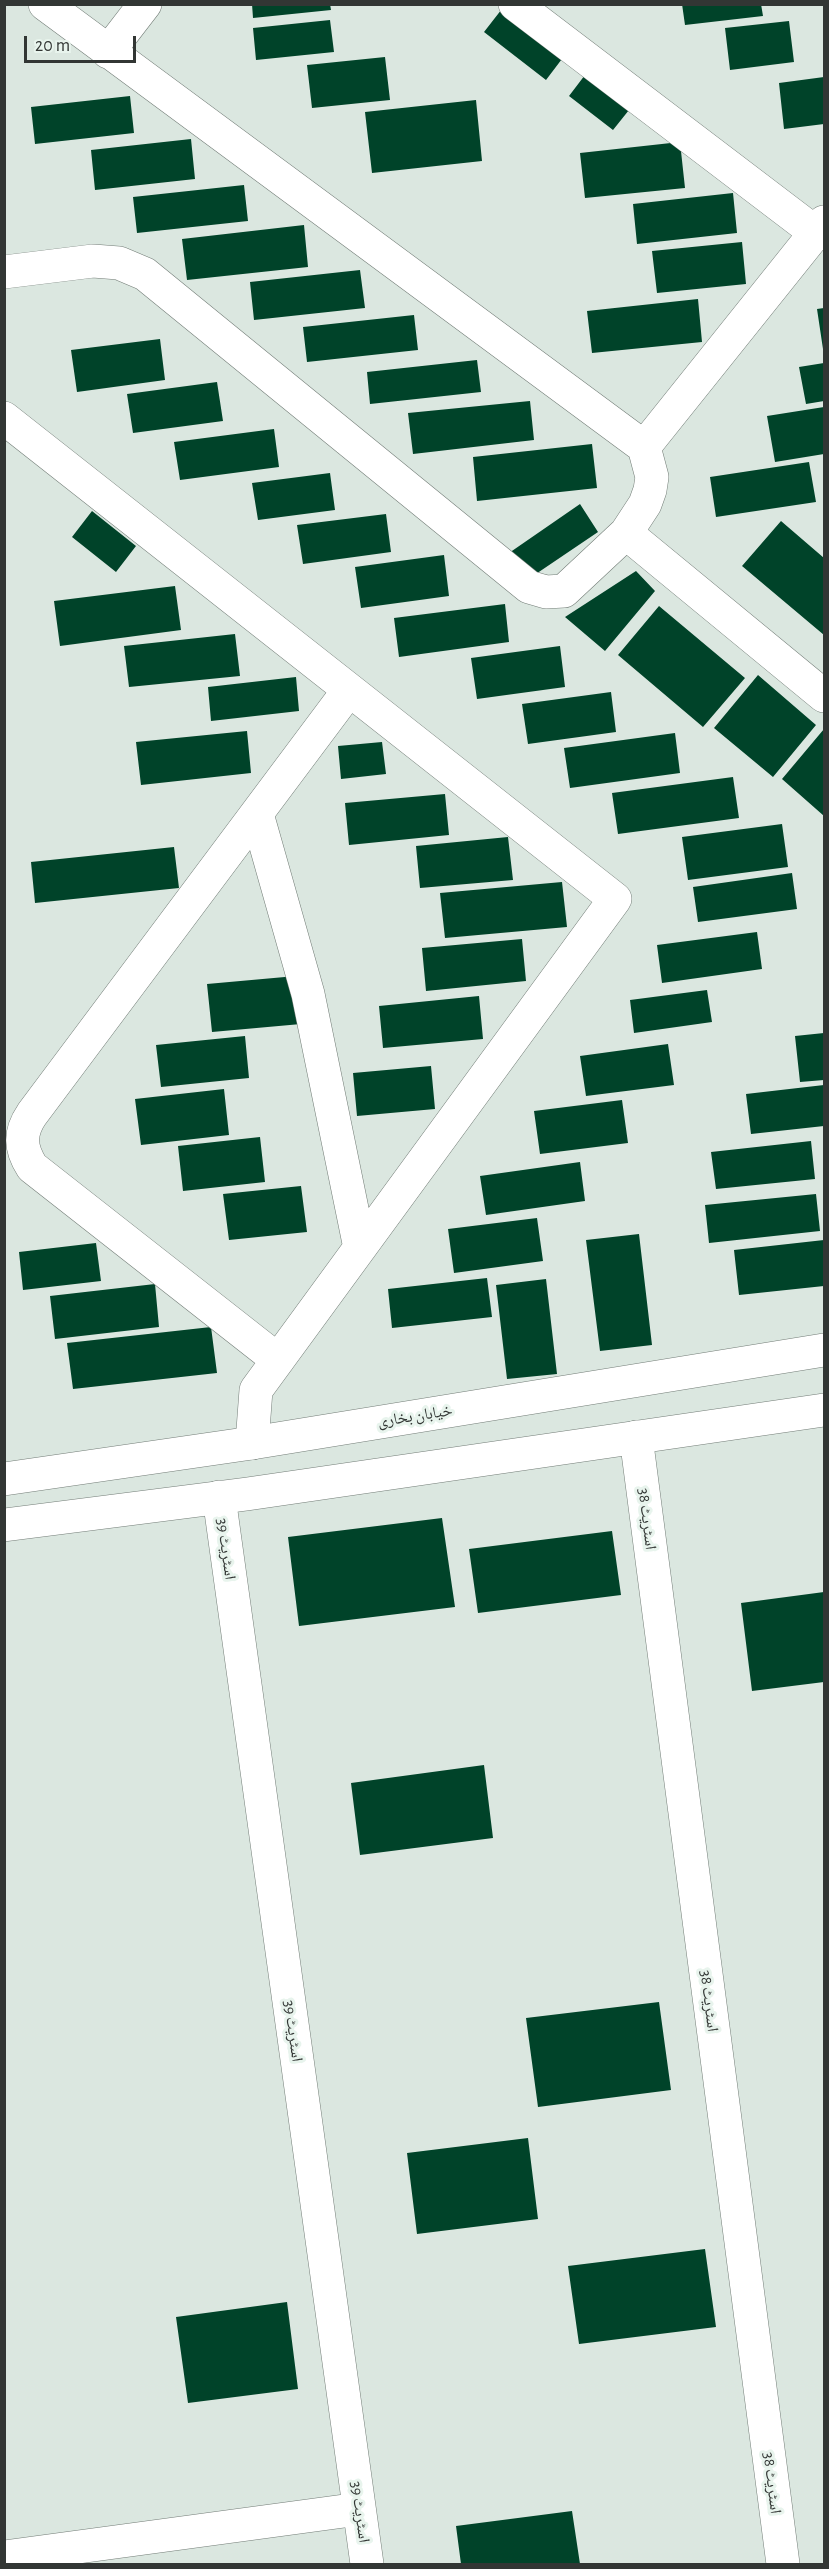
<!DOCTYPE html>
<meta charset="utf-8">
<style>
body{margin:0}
#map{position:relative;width:829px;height:2569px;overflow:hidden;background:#dbe7e0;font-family:"Alegreya Sans",sans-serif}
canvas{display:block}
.frame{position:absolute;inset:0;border:6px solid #323634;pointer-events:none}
.scale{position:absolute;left:24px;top:36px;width:112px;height:27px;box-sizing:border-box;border:3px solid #323634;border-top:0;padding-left:8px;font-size:18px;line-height:21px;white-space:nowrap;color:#323634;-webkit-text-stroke:4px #e8f4ed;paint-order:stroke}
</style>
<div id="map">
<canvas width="829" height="2569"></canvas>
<div class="frame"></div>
<div class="scale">20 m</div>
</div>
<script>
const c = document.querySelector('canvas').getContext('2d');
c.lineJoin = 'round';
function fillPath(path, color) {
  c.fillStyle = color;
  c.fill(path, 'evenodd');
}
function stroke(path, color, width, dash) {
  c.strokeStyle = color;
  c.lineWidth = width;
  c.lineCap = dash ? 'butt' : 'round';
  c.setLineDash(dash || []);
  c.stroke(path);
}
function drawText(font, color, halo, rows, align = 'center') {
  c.font = font + ' "Alegreya Sans","Noto Naskh Arabic",sans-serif';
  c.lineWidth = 6;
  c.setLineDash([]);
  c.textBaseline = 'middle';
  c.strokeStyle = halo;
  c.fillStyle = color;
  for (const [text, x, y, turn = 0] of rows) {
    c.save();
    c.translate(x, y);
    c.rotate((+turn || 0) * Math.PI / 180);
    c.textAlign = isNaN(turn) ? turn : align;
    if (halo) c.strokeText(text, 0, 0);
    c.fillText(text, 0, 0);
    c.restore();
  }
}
fillPath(new Path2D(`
 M252,4H330L331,10L253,18Z
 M682,4H761L763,16L685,25Z
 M505,5L568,51L546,80L484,32Z
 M330,20L334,52L256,60L253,28Z
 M789,21L794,62L730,70L725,28Z
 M385,57L390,100L312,108L307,65Z
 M588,71L633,105L613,130L569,96Z
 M824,77V124L784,129L779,83Z
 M130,96L134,133L35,144L31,107Z
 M476,100L482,161L372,173L365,112Z
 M191,139L195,179L95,190L91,150Z
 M680,142L685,188L585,198L580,153Z
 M244,185L248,221L137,233L133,197Z
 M733,193L737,233L637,244L633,204Z
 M304,225L308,267L187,280L182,239Z
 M742,242L746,284L657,293L652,251Z
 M360,270L365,308L254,320L250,282Z
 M698,299L702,342L592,353L587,311Z
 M824,308V349H823L817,309Z
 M414,315L418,350L307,362L303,327Z
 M160,339L165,380L77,392L71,350Z
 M477,360L481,392L370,404L367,372Z
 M824,363V401L806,404L799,367Z
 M217,382L223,421L133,433L127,394Z
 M530,401L534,440L413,454L408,413Z
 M824,407V454L775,462L767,416Z
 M274,429L279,467L180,480L174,442Z
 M592,444L597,488L477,501L473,457Z
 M809,462L816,502L716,517L710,477Z
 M330,473L335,510L258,520L252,483Z
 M580,504L598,532L527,580L509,553Z
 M92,511L136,546L116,572L72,537Z
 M386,514L391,552L303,564L297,525Z
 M781,521L824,558V635L742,566Z
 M444,555L449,596L361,608L355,567Z
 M636,571L655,591L605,651L565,617Z
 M175,586L181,630L60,646L54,601Z
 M505,604L509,642L399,657L394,618Z
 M659,606L745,678L703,727L618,655Z
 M235,634L240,676L129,687L124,646Z
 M560,646L565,687L477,699L471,658Z
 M758,675L816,725L773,777L714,728Z
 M296,677L299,711L211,721L208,687Z
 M611,692L616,732L528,744L522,704Z
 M824,729V816L782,779Z
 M247,731L251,773L141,785L136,742Z
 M675,733L680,773L570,788L564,748Z
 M382,742L386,774L341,779L338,746Z
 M733,777L739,818L618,834L612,793Z
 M445,794L449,835L349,845L345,803Z
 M782,824L788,867L688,880L682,837Z
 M508,837L513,880L420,888L416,846Z
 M174,847L179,888L35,903L31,862Z
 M792,873L797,909L698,922L693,887Z
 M562,882L567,927L445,938L440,893Z
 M757,932L762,969L662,983L657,945Z
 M522,939L526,981L426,991L422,948Z
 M296,976L301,1024L212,1032L207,984Z
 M707,990L712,1022L634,1033L630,1000Z
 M479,996L483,1039L383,1048L379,1006Z
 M824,1033V1080L800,1082L795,1036Z
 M245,1036L249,1078L161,1087L156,1045Z
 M668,1044L674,1085L586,1096L580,1056Z
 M431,1066L435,1109L357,1116L353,1073Z
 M824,1085V1126L751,1134L746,1094Z
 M224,1089L229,1135L141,1145L135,1099Z
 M622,1100L628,1143L540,1154L534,1111Z
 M260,1137L265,1182L183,1191L178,1146Z
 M811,1141L815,1179L716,1189L711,1152Z
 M580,1162L585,1201L486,1215L480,1176Z
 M301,1186L307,1232L229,1240L223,1194Z
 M816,1194L820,1231L709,1243L705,1205Z
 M537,1218L543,1261L454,1273L448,1229Z
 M639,1234L652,1345L600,1351L586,1240Z
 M824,1240V1286L739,1295L734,1250Z
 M96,1243L101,1281L23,1290L19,1252Z
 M487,1278L492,1317L392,1328L388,1289Z
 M546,1279L557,1374L507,1379L496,1285Z
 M155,1284L159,1327L55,1339L50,1296Z
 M211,1327L217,1373L73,1389L67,1343Z
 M442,1518L455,1607L299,1626L288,1537Z
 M612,1531L621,1595L478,1613L469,1549Z
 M824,1592V1682L752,1691L741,1603Z
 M484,1765L493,1838L360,1855L351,1783Z
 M659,2002L671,2090L538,2107L526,2018Z
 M528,2138L538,2219L417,2234L407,2153Z
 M705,2249L716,2327L579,2344L568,2266Z
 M287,2302L298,2389L188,2403L176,2317Z
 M572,2511L580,2564H461L456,2526Z`), '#004329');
const minor = new Path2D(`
 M45,4L644,447L824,222
 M515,4L816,233
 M108,52L145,4
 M4,272L93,261L119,263L145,274L529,587L546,592L564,591L626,533L645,504L650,490L652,477L644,447
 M4,418L615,899L256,1390L252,1443
 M626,533L824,696
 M257,814L308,994L360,1248
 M278,1360L32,1167C20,1148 19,1133 32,1114L349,690
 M636,1437L783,2564
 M219,1497L367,2564
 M4,2557L359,2509`);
const tertiary = new Path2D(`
 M4,1479L252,1443L824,1350
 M4,1525L247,1494L824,1410`);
stroke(minor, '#737d77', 34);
stroke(tertiary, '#737d77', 34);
stroke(minor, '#fff', 33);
stroke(tertiary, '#fff', 33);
drawText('16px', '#323634', '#e8f4ed', [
 ["خیابان بخاری",415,1416,-9],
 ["اسٹریٹ 38",647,1519,83],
 ["اسٹریٹ 39",226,1549,82],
 ["اسٹریٹ 38",709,2001,83],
 ["اسٹریٹ 39",293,2031,82],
 ["اسٹریٹ 38",772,2483,83],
 ["اسٹریٹ 39",360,2512,82]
]);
</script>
